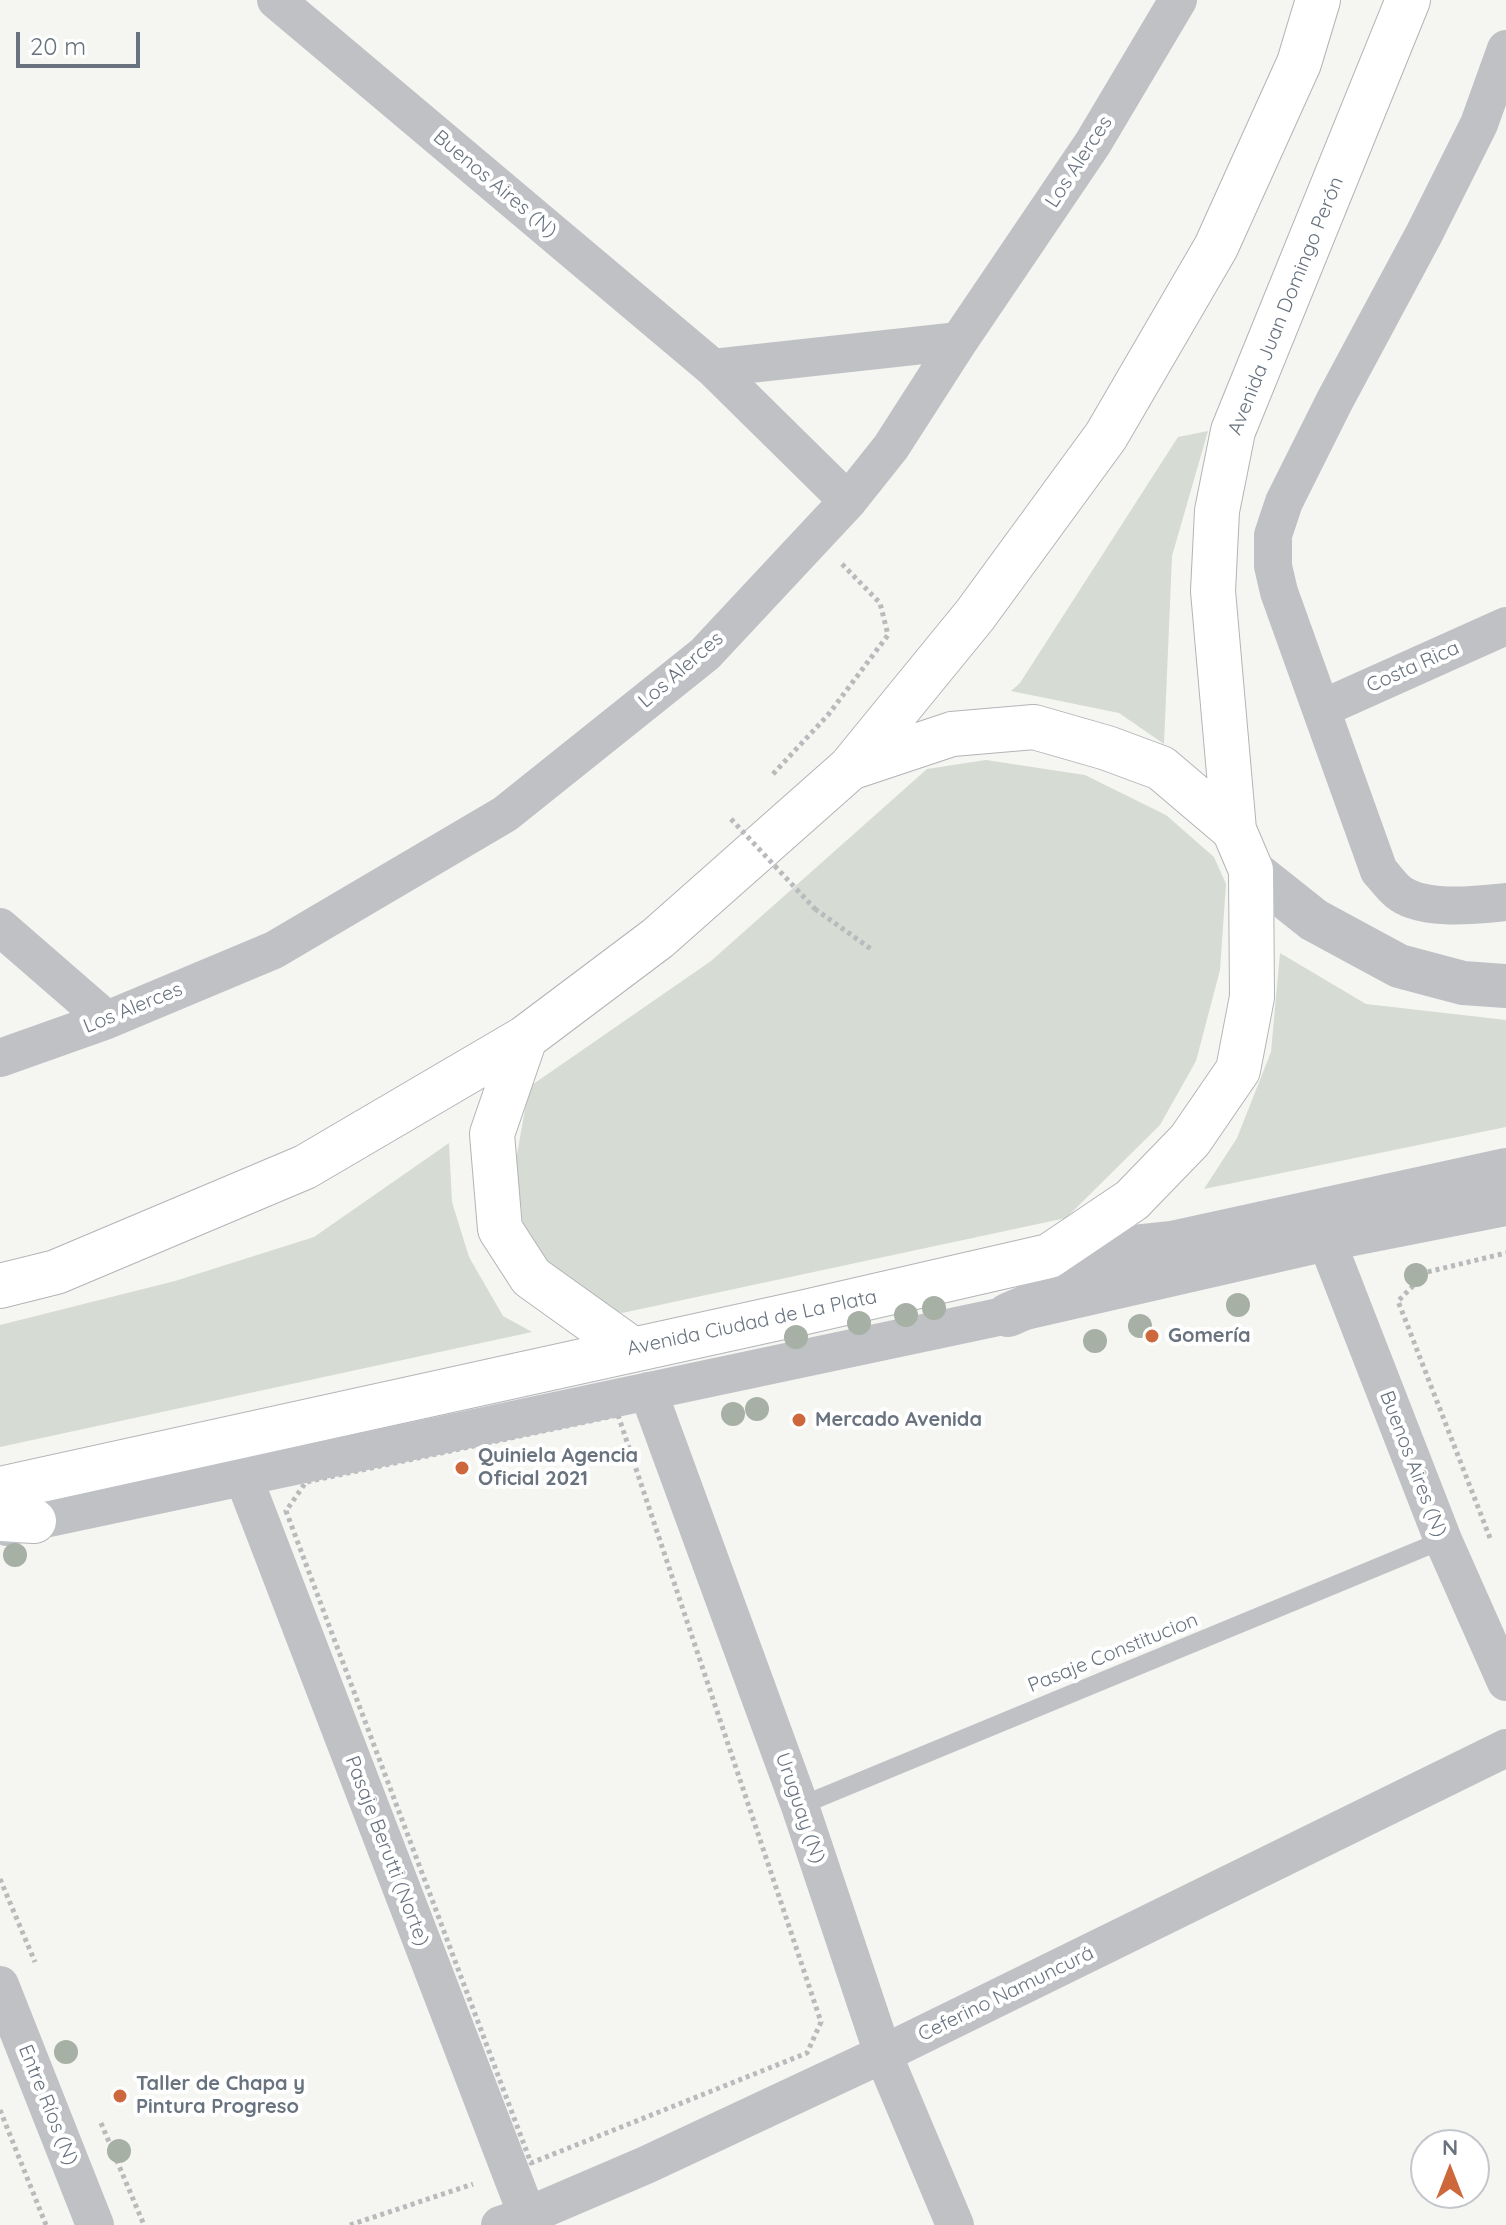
<!DOCTYPE html>
<meta charset="utf-8">
<style>
body{margin:0}
#map{position:relative;width:1506px;height:2225px;overflow:hidden;background:#f5f5f2;font-family:Quicksand,sans-serif}
canvas{display:block}
.north{position:absolute;left:1410px;top:2129px;width:80px;height:80px;box-sizing:border-box;background:#fff;border:2px solid #c3c7cc;border-radius:50%;rotate:0deg;font-size:22px;font-weight:700;line-height:32px;text-align:center;color:#68737f}
.north::after{content:'';display:block;margin:auto;width:28px;height:36px;background:#cc683b;clip-path:polygon(50% 0,100% 100%,50% 72%,0 100%)}
.scale{position:absolute;left:16px;top:32px;width:124px;height:36px;box-sizing:border-box;border:4px solid #68737f;border-top:0;padding-left:10px;font-size:24px;line-height:28px;white-space:nowrap;color:#68737f;-webkit-text-stroke:6px #fff;paint-order:stroke}
</style>
<div id="map">
<canvas width="1506" height="2225"></canvas>
<div class="north">N</div>
<div class="scale">20 m</div>
</div>
<script>
const c = document.querySelector('canvas').getContext('2d');
c.lineJoin = 'round';
function fillPath(path, color) {
  c.fillStyle = color;
  c.fill(path, 'evenodd');
}
function stroke(path, color, width, dash) {
  c.strokeStyle = color;
  c.lineWidth = width;
  c.lineCap = dash ? 'butt' : 'round';
  c.setLineDash(dash || []);
  c.stroke(path);
}
function drawText(font, color, halo, rows, align = 'center') {
  c.font = font + ' Quicksand,sans-serif';
  c.lineWidth = 8;
  c.setLineDash([]);
  c.textBaseline = 'middle';
  c.strokeStyle = halo;
  c.fillStyle = color;
  for (const [text, x, y, turn = 0] of rows) {
    c.save();
    c.translate(x, y);
    c.rotate((+turn || 0) * Math.PI / 180);
    c.textAlign = isNaN(turn) ? turn : align;
    if (halo) c.strokeText(text, 0, 0);
    c.fillText(text, 0, 0);
    c.restore();
  }
}
fillPath(new Path2D(`
 M1208,431L1172,556L1164,744L1119,713L1011,691L1020,683L1178,437Z
 M986,760L1085,775L1166,815L1214,857L1226,884L1220,970L1196,1061L1160,1125L1066,1218L622,1313L566,1287L524,1235L516,1160L529,1087L711,961L927,769Z
 M1280,953L1366,1004L1506,1020V1127L1204,1189L1237,1138L1271,1052Z
 M449,1143L452,1202L469,1257L503,1316L532,1332L0,1447V1325L175,1281L314,1237Z`), '#d6dbd4');
const trunk = new Path2D(`
 M850,768L952,734L1034,727L1107,748L1161,768L1234,830
 M525,1038L492,1134L500,1229L531,1277L633,1350
 M0,1286L56,1272L305,1167L525,1038L658,938L850,768L975,615L1106,436L1216,247L1299,63L1318,0
 M0,1489L801,1313L1049,1256L1132,1200L1190,1140L1238,1070L1252,997L1251,870L1234,830L1213,591L1217,511L1233,431L1408,0
 M0,1519L34,1521`);
stroke(trunk, '#b2b4b7', 46);
stroke(new Path2D(`
 M773,774L828,715L888,635L880,603L841,563
 M815,909L871,949
 M618,1415L821,2022L807,2053L531,2163L286,1511L306,1482Z
 M1490,1538L1398,1301L1427,1272L1506,1253
 M0,1879L35,1962
 M0,2110L46,2225
 M101,2123L144,2225
 M350,2225L473,2184`), '#b8babc', 5, [4, 4]);
stroke(new Path2D(`
 M800,1806L1443,1540`), '#bfc1c5', 18);
stroke(new Path2D(`
 M276,0L713,368L848,501
 M1506,49L1479,124L1424,234L1335,400L1284,502L1273,535V566L1279,592L1379,871C1386,878 1393,889 1401,894C1426,911 1477,905 1506,902
 M713,368L959,341
 M1321,709L1506,626
 M0,927L107,1020
 M0,1058L107,1020L274,950L505,814L705,654L848,501L891,447L959,341L1093,143L1178,0
 M1327,1242L1443,1540L1506,1682
 M648,1391L800,1806L883,2054L955,2225
 M243,1476L531,2225
 M7,1527L1008,1315L1327,1242L1506,1207
 M0,1985L95,2225
 M500,2225L527,2216L646,2165L883,2054L1506,1748`), '#bfc1c5', 38);
stroke(new Path2D(`
 M1251,870L1314,920L1399,966L1463,983L1506,986
 M1049,1256L1172,1243L1506,1170
 M1008,1315L1134,1260`), '#bfc1c5', 44);
stroke(trunk, '#fff', 44);
stroke(new Path2D(`
 M731,819L815,909`), '#b8babc', 5, [4, 4]);
c.fillStyle = '#a7b0a5';
for (const [x, y] of [
 [1416,1275],
 [1238,1305],
 [934,1308],
 [906,1315],
 [859,1323],
 [1140,1326],
 [796,1337],
 [1095,1341],
 [757,1409],
 [733,1414],
 [15,1555],
 [66,2052],
 [119,2151]
]) {
  c.beginPath();
  c.arc(x, y, 12, 0, 2 * Math.PI);
  c.fill();
}
for (const [x, y, r, color] of [
 [1152,1336,8,"#cc683b"],
 [799,1420,8,"#cc683b"],
 [462,1468,8,"#cc683b"],
 [120,2096,8,"#cc683b"]
]) {
  const dot = new Path2D();
  dot.arc(x, y, r, 0, 2 * Math.PI);
  c.fillStyle = color;
  c.fill(dot);
  stroke(dot, '#fff', 3);
}
drawText('20px', '#68737f', '#fff', [
 ["Los Alerces",1079,162,-57],
 ["Buenos Aires (N)",495,184,40],
 ["Avenida Juan Domingo Perón",1286,306,-68],
 ["Costa Rica",1413,667,-24],
 ["Los Alerces",681,670,-41],
 ["Los Alerces",133,1008,-22],
 ["Avenida Ciudad de La Plata",752,1323,-12],
 ["Buenos Aires (N)",1413,1464,69],
 ["Pasaje Constitucion",1113,1653,-22],
 ["Uruguay (N)",800,1808,71],
 ["Pasaje Berutti (Norte)",387,1851,69],
 ["Ceferino Namuncurá",1006,1994,-26],
 ["Entre Ríos (N)",48,2105,68]
]);
drawText('bold 20px', '#68737f', '#fff', [
 ["Gomería",1168,1336],
 ["Mercado Avenida",815,1420],
 ["Quiniela Agencia",478,1456],
 ["Oficial 2021",478,1479],
 ["Taller de Chapa y",136,2084],
 ["Pintura Progreso",136,2107]
], 'left');
</script>
